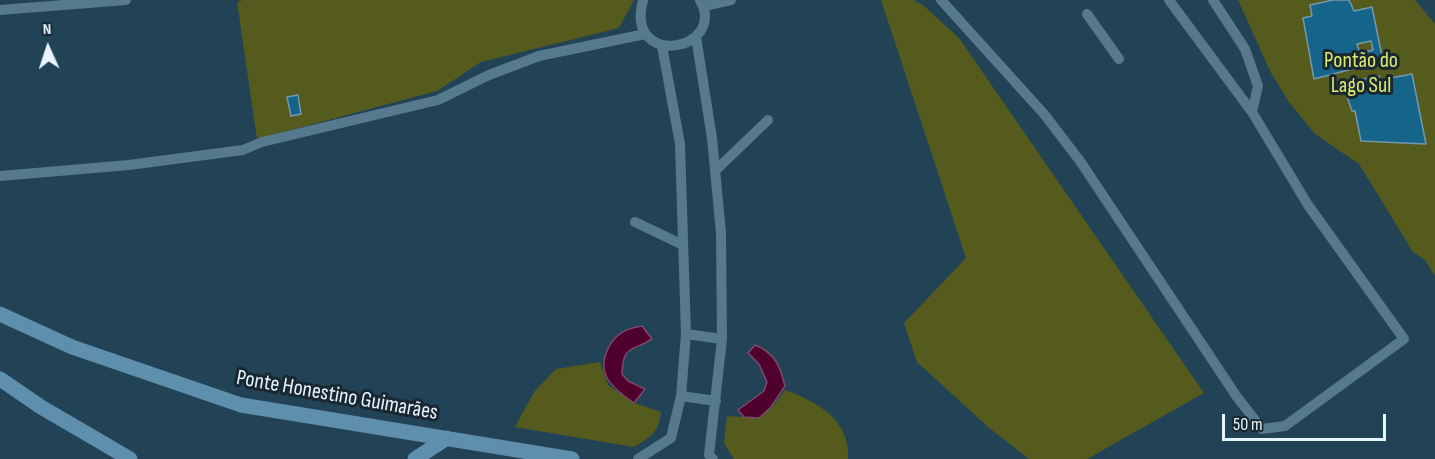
<!DOCTYPE html>
<meta charset="utf-8">
<style>
body{margin:0}
#map{position:relative;width:1435px;height:459px;overflow:hidden;background:#224356;font-family:"Sofia Sans Condensed",sans-serif}
canvas{display:block}
.north{position:absolute;left:18px;top:18px;width:60px;height:60px;-webkit-text-stroke:4px #192830;paint-order:stroke;rotate:357deg;font-size:16px;font-weight:700;line-height:24px;text-align:center;color:#e6f5ff}
.north::after{content:'';display:block;margin:auto;width:21px;height:27px;background:#e6f5ff;clip-path:polygon(50% 0,100% 100%,50% 72%,0 100%)}
.scale{position:absolute;left:1222px;top:414px;width:164px;height:27px;box-sizing:border-box;border:3px solid #e6f5ff;border-top:0;padding-left:8px;font-size:18px;line-height:21px;white-space:nowrap;color:#e6f5ff;-webkit-text-stroke:4px #192830;paint-order:stroke}
</style>
<div id="map">
<canvas width="1435" height="459"></canvas>
<div class="north">N</div>
<div class="scale">50 m</div>
</div>
<script>
const c = document.querySelector('canvas').getContext('2d');
c.lineJoin = 'round';
function fillPath(path, color) {
  c.fillStyle = color;
  c.fill(path, 'evenodd');
}
function stroke(path, color, width, dash) {
  c.strokeStyle = color;
  c.lineWidth = width;
  c.lineCap = dash ? 'butt' : 'round';
  c.setLineDash(dash || []);
  c.stroke(path);
}
function drawText(font, color, halo, rows, align = 'center') {
  c.font = font + ' "Sofia Sans Condensed",sans-serif';
  c.lineWidth = 6;
  c.setLineDash([]);
  c.textBaseline = 'middle';
  c.strokeStyle = halo;
  c.fillStyle = color;
  for (const [text, x, y, turn = 0] of rows) {
    c.save();
    c.translate(x, y);
    c.rotate((+turn || 0) * Math.PI / 180);
    c.textAlign = isNaN(turn) ? turn : align;
    if (halo) c.strokeText(text, 0, 0);
    c.fillText(text, 0, 0);
    c.restore();
  }
}
fillPath(new Path2D(`
 M243,0H634L619,28L481,62L437,91L257,139L237,2Z
 M881,0H913L923,5L959,38L1204,393L1087,459H1029L988,427L917,362L904,323L966,258Z
 M1238,0H1415L1435,24V276L1425,260L1413,252L1359,164L1315,134L1289,102L1271,73Z
 M600,362L608,385L634,403L661,412C658,433 652,436 634,447L515,427L534,392L556,369Z
 M785,390C816,401 851,420 848,459H734L724,443L727,416C760,419 766,418 785,390Z`), '#555b1d');
const water = new Path2D(`
 M642,326L652,339C632,352 623,344 622,374L628,381L645,389L634,403C611,387 594,373 610,345C618,332 628,328 642,326Z
 M755,345C775,353 780,366 785,386L771,407L759,418L744,417L738,410L764,391L767,382L759,364L748,353Z`);
fillPath(water, '#4f002c');
stroke(water, '#7c4a6b', 1.5);
const building = new Path2D(`
 M1333,0H1349L1354,11L1372,7L1383,61L1314,79L1303,18L1312,16L1310,5ZM1371,41L1373,50L1360,53L1357,44Z
 M1412,74L1426,144L1361,141L1355,111H1352L1343,85L1359,87L1358,80L1379,76L1380,80Z
 M298,95L301,114L291,116L287,97Z`);
fillPath(building, '#15658a');
stroke(building, '#7498ad', 1.5);
stroke(new Path2D(`
 M643,0C624,70 728,51 700,0
 M941,0L1044,114L1080,161L1237,397L1262,429L1285,426L1404,339L1308,205L1252,112L1169,0
 M1213,0L1245,49L1258,86L1252,112
 M704,6L731,0
 M0,10L126,0
 M1087,14L1119,59
 M696,37L712,138L721,233L722,339L709,455L713,459
 M715,171L768,120
 M0,176L129,165L243,150L262,142L438,100L489,75L539,56L645,34
 M635,222L683,245
 M686,334L722,339
 M681,396L716,401
 M638,459L671,438L681,396L686,334L680,144L662,46`), '#57798e', 10);
stroke(new Path2D(`
 M0,314L72,347L241,405L572,459
 M0,379L41,407L130,459
 M415,459L447,438`), '#5e8fac', 15);
drawText('22px', '#ddea70', '#192830', [
 ["Pontão do",1361,61],
 ["Lago Sul",1361,86]
]);
drawText('22px', '#e6f5ff', '#192830', [
 ["Ponte Honestino Guimarães",337,396,10]
]);
</script>
